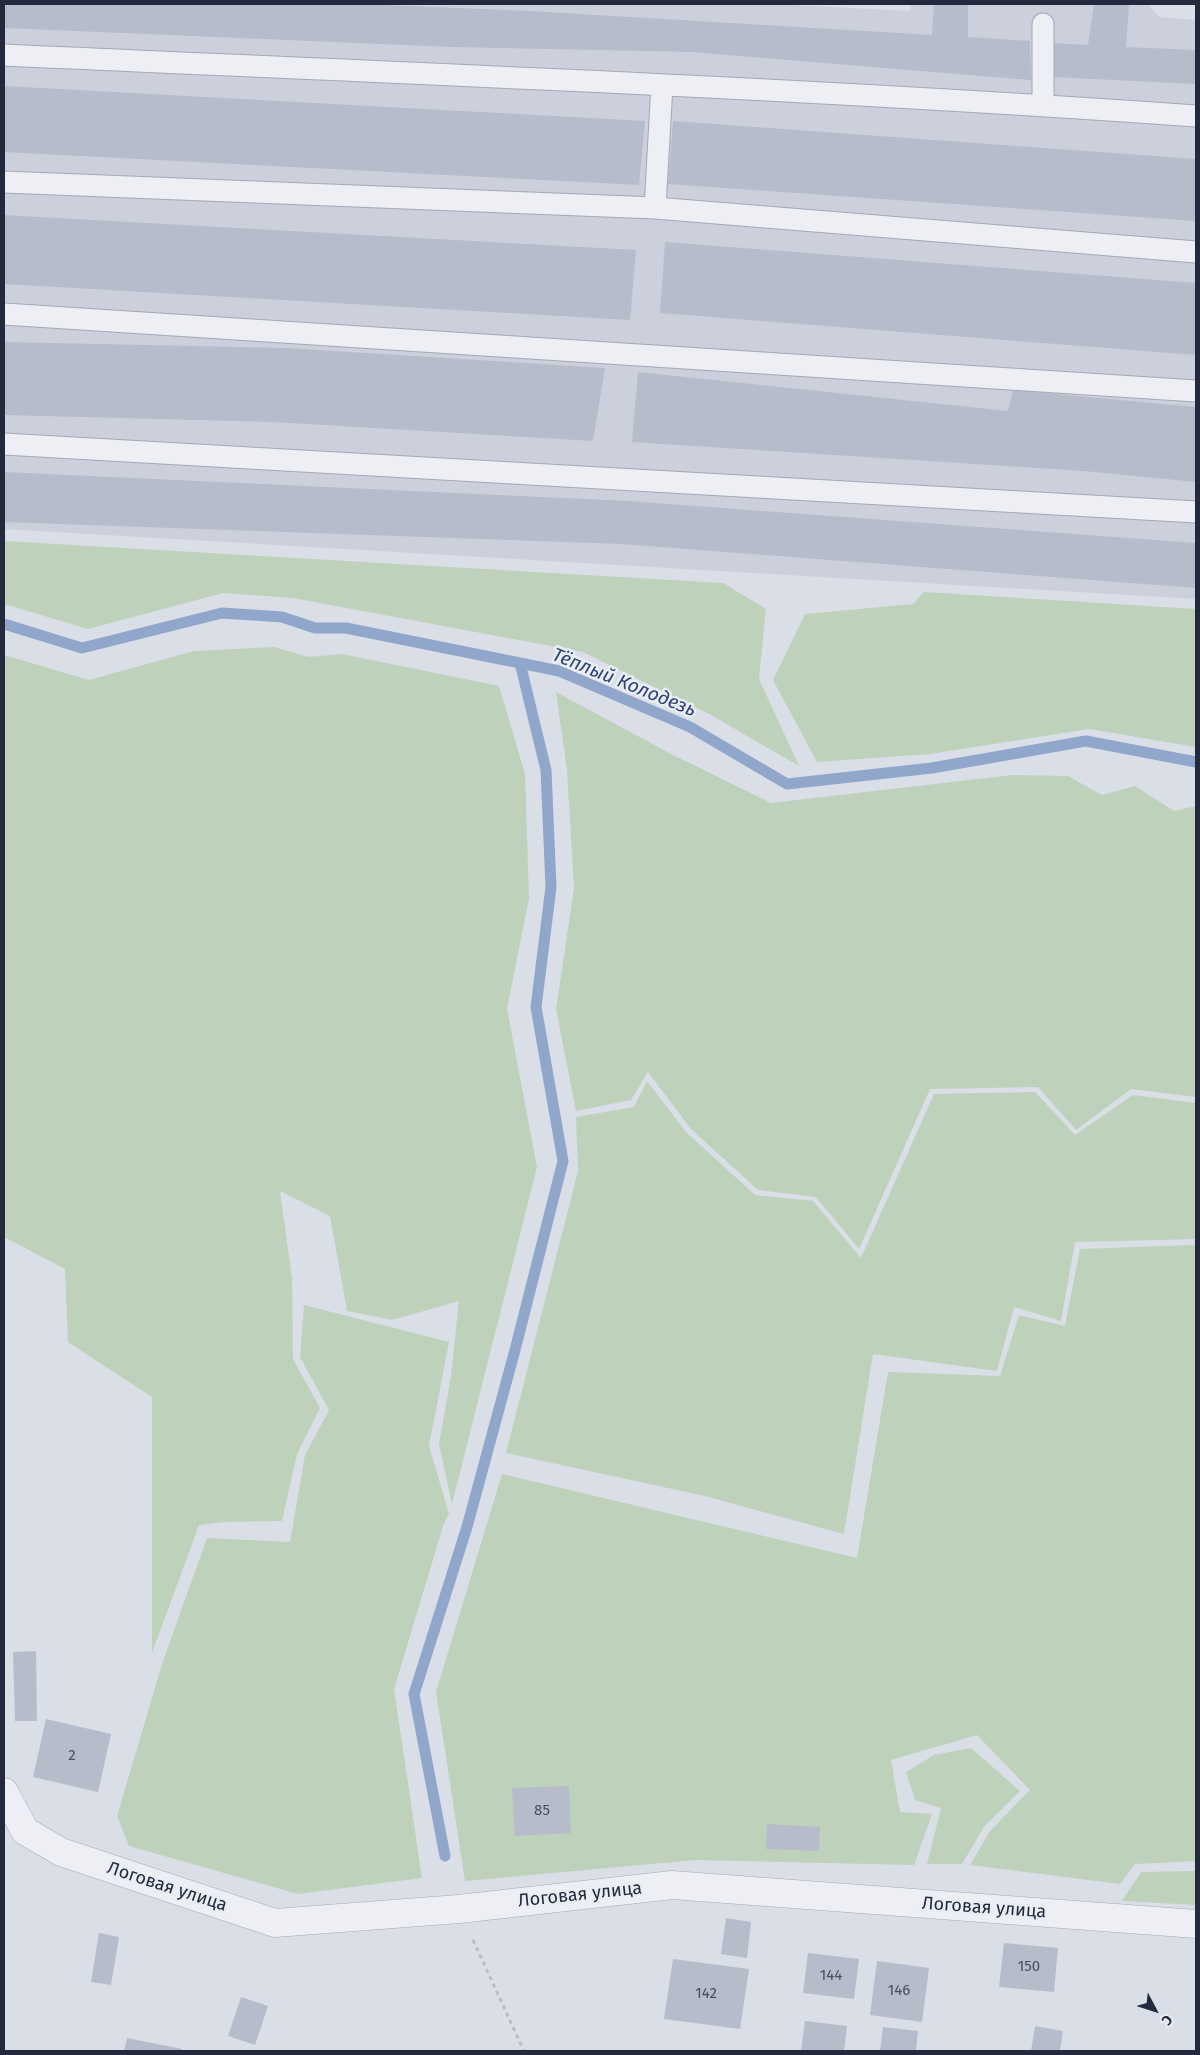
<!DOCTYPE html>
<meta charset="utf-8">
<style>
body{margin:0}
#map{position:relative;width:1200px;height:2055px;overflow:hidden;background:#dadee7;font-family:"Fira Sans",sans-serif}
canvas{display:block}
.frame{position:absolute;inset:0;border:5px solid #232a3d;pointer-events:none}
.north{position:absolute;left:1130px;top:1985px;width:50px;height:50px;-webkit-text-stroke:4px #e9edf4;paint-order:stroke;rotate:130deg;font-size:14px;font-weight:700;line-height:20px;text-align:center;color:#232a3d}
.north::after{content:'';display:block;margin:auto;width:18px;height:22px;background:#232a3d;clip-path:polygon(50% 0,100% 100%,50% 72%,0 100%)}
</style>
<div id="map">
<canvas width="1200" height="2055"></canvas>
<div class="frame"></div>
<div class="north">С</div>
</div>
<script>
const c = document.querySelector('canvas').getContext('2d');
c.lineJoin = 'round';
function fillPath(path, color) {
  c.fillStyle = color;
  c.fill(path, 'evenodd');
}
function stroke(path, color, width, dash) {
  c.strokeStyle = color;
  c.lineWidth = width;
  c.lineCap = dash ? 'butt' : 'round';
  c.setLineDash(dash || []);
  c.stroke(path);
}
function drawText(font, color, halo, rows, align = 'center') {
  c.font = font + ' "Fira Sans",sans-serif';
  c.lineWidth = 5;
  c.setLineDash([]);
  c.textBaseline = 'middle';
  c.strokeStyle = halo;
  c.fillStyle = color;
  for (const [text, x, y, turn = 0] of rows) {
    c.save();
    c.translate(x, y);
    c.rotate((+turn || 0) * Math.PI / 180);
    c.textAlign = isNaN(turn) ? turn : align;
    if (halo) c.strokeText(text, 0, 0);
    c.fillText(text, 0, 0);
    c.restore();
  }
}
fillPath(new Path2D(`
 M4,4H772L910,11L911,4H1148L1159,17L1196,20V599L4,529Z`), '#ccd0dc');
fillPath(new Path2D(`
 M4,541L723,583L766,609L759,679L799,766L711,715L583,652L293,598L223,593L88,629L4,604Z
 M924,592L1196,609V747L1089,729L930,754L817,762L773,680L805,614L913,604Z
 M274,647L308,657L342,654L499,686L525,774L529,898L507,1009L537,1167L452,1504L439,1444L451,1376L459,1301L392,1320L347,1311L330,1216L280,1191L292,1279L293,1359L320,1408L297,1454L282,1521L224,1522L199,1525L152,1653V1397L68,1342L65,1269L4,1237V655L89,680L194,651Z
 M556,692L671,754L771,803L1012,775L1068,776L1102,795L1135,786L1174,811L1196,806V1097L1131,1089L1076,1130L1038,1087L930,1089L859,1249L816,1197L758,1190L691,1129L648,1072L631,1100L576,1111L556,1009L574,888L567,770Z
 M647,1081L686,1132L755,1195L813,1201L861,1258L934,1094L1035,1092L1075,1135L1133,1095L1196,1103V1239L1075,1242L1061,1321L1014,1307L997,1371L873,1354L844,1534L705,1496L506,1453L578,1171L576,1117L634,1107Z
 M1196,1245V1861L1135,1864L1120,1884L970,1865L990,1831L1030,1790L977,1735L891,1760L900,1812L932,1814L914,1865L695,1860L465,1881L436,1692L502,1474L857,1558L888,1372L1000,1376L1019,1315L1065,1326L1080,1249Z
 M304,1305L449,1342L429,1446L449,1514L444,1523L394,1689L422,1878L298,1894L129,1846L117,1816L163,1661L207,1538L290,1542L305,1455L329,1410L300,1357Z
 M971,1748L1020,1791L984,1827L962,1864H927L941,1808L915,1800L906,1772L934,1755Z
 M1196,1871V1905L1122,1901L1141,1872Z`), '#bed1bb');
stroke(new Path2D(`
 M4,624L82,648L222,613L282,617L315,628H346L520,663L559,671L690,727L787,784L932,768L1086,741L1196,762
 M445,1856L414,1694L467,1527L515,1350L563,1161L536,1007L551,887L546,770L520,663`), '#91a6cb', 11);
fillPath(new Path2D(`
 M4,4H360L530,11L932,35L934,4H968V37L1030,41L1031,80L691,52L452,47L4,28Z
 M1094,4H1129L1126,47L1196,50V84L1052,77L1054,43L1088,45Z
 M4,86L645,121L639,185L4,152Z
 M673,121L1196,159V221L668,184Z
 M4,215L636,250L630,320L4,284Z
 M665,242L1196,283V355L660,313Z
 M4,342L287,348L605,368L593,441L273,422L4,415Z
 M638,372L1008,411L1013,390L1196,407V482L1084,471L632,442Z
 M4,472L628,501L1196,543V588L621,544L4,522Z
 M36,1651L37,1721H15L13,1652Z
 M46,1719L111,1734L98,1792L33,1777Z
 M569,1786L571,1833L515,1836L512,1788Z
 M767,1824L820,1827L819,1851L766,1849Z
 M726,1918L751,1922L747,1958L721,1954Z
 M99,1933L119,1937L111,1985L91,1982Z
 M1004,1943L1058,1948L1054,1992L999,1987Z
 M808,1953L859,1959L854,1999L803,1993Z
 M673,1959L749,1969L740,2029L664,2019Z
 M877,1961L929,1968L922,2022L870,2015Z
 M241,1997L268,2006L255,2045L228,2036Z
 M805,2021L847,2026L844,2051H801Z
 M1035,2026L1063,2031L1060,2051H1031Z
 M883,2027L918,2031L916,2051H880Z
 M127,2038L182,2049V2051H124Z`), '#b7bcca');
const service = new Path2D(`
 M4,55C401,73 799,88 1196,116
 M1043,106V24
 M4,182L655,208L1196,252
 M655,208L662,85
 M4,314L1196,391
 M4,444L1196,512`);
const minor = new Path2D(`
 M4,1792L25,1831L61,1852L275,1923L459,1909L672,1885L1196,1924`);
stroke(service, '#a3a8b4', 23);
stroke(minor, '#a3a8b4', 29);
stroke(new Path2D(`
 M473,1940L524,2051`), '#b8bcc5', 3, [4, 4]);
stroke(service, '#edeff5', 21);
stroke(minor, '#edeff5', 28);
drawText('15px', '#484e60', null, [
 ["2",72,1756],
 ["85",542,1811],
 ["150",1029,1967],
 ["144",831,1976],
 ["146",899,1991],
 ["142",706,1994]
]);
drawText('18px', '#232a3d', '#e9edf4', [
 ["Логовая улица",167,1887,18],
 ["Логовая улица",580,1895,-6],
 ["Логовая улица",984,1908,4]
]);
drawText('italic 19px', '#2a4274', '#e9edf4', [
 ["Тёплый Колодезь",624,683,22]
]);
</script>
